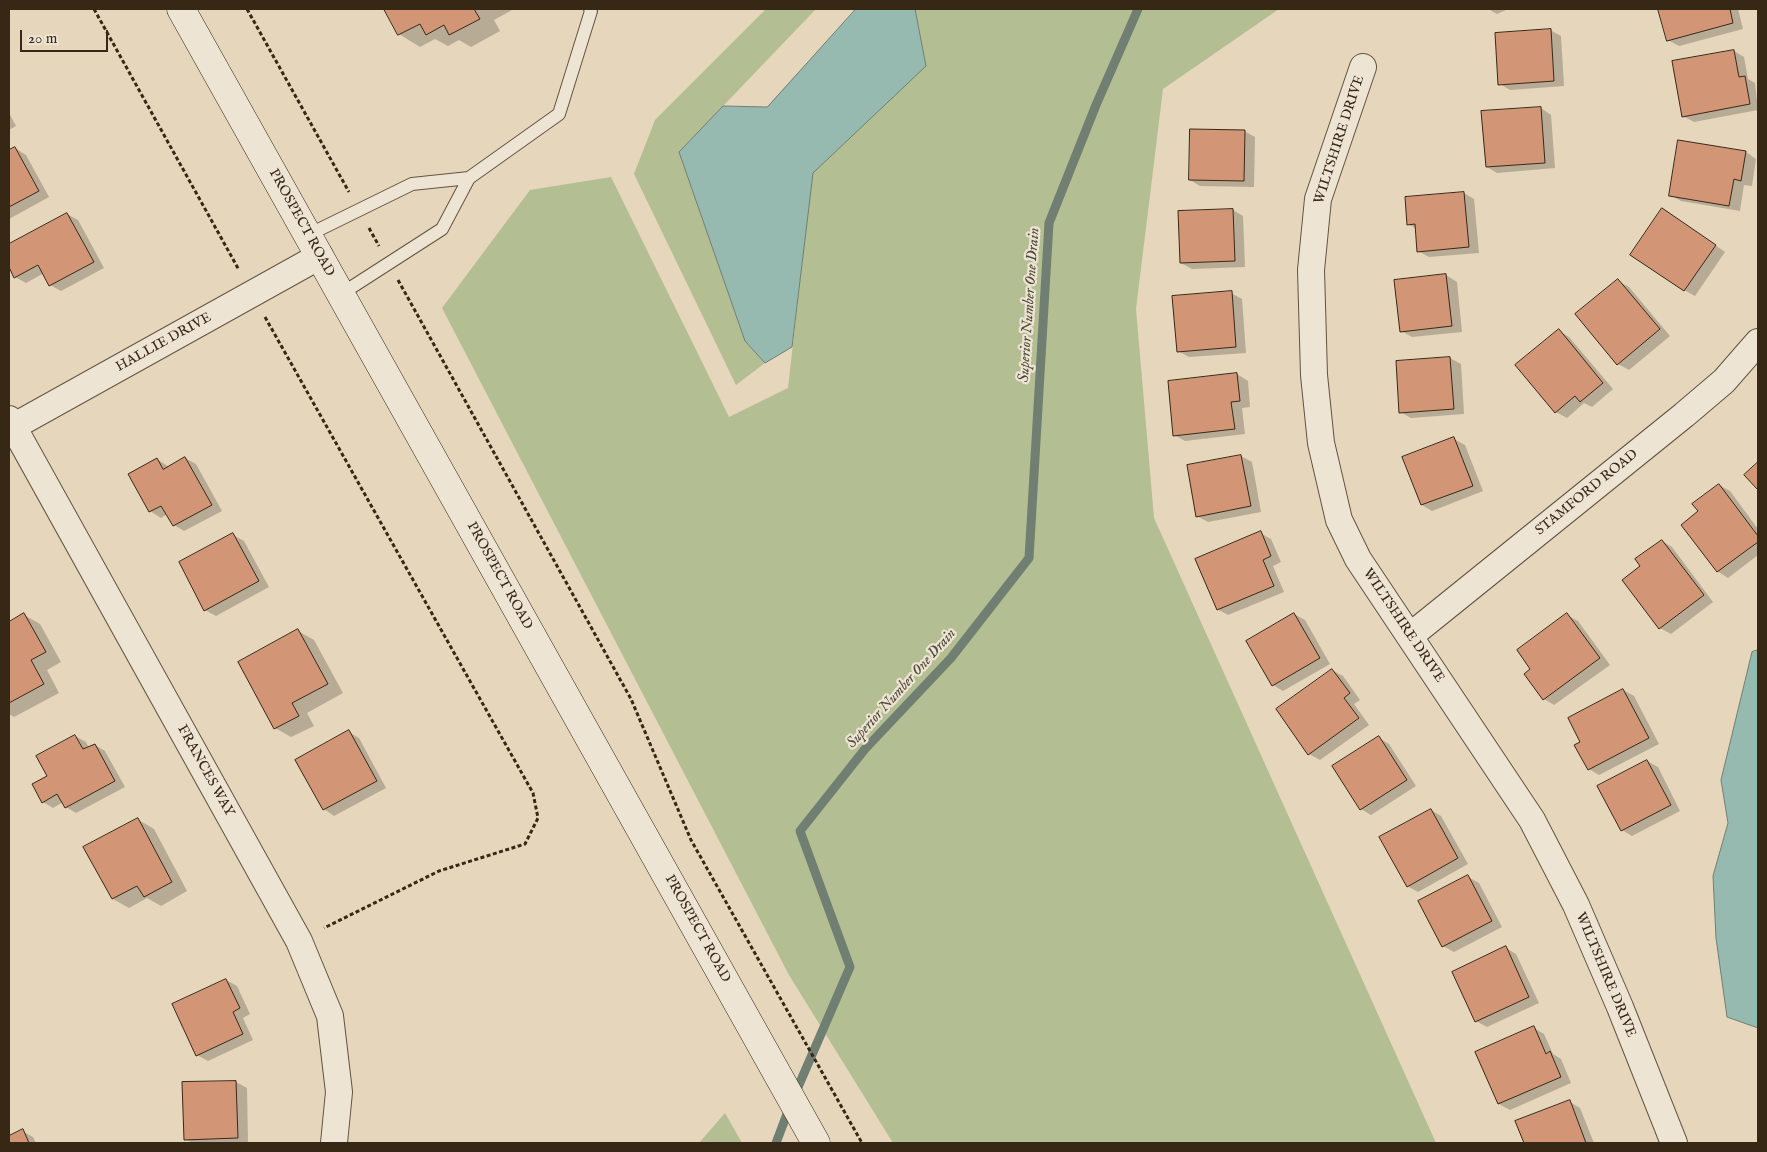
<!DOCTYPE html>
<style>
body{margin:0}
#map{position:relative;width:1767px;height:1152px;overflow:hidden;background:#e5d6bc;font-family:"IM FELL English",serif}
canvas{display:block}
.frame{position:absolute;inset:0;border:10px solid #372816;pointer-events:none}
.scale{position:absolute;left:20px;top:30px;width:88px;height:22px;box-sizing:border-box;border:2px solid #372816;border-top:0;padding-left:6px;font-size:15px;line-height:18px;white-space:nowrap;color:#372816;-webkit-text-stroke:4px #eee4d3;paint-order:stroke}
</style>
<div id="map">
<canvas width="1767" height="1152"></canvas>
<div class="frame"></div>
<div class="scale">20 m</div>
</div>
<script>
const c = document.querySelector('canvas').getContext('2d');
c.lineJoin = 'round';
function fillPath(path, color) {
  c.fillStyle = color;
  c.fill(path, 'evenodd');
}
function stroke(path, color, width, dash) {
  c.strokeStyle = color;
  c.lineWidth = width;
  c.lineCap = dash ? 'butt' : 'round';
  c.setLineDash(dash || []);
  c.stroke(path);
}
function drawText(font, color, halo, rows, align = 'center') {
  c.font = font + ' "IM FELL English",serif';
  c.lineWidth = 4.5;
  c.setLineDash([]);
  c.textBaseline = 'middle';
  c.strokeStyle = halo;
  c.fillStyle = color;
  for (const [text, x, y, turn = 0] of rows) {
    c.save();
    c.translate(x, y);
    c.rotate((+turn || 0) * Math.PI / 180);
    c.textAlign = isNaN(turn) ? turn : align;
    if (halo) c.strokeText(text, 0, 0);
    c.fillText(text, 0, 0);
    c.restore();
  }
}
fillPath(new Path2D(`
 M766,9H816L679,152L745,341L765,363L736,385L634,174L655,120Z
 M915,9H1279L1163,89L1136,309L1154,518L1436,1143H893L789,975L442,308L530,190L611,177L729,417L788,388L813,168L926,66Z
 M725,1113L742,1143H699Z`), '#b3be92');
const water = new Path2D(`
 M856,9H915L926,66L813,173L792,347L765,363L745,341L679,152L723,106L767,107Z
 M1758,650V1028L1727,1017L1716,938L1713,876L1728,823L1721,780L1752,652Z`);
fillPath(water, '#96b9b0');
stroke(water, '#707f72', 1);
fillPath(new Path2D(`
 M385,9H511L512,10L494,20L500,31L471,47L459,40L448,46L435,39L420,47L399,34Z
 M1488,9H1508L1497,14Z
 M1660,9H1738L1743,29L1679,46L1668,40Z
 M1550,30L1561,36L1564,86L1510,90L1500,84Z
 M1734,51L1744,57L1748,79L1755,83L1758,110L1694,122L1683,116Z
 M1541,108L1551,115L1555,168L1497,173L1487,167Z
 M9,113L16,126L9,130Z
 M1244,131L1255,137L1254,187L1200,186L1190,180Z
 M1679,141L1746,152L1756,159L1752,186L1744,185L1740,211L1681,201L1670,195Z
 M15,148L26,155L49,197L9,219V152Z
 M1464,193L1474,199L1479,253L1429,257L1418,251L1417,229L1408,224Z
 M1233,210L1243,216L1245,267L1192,269L1181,263Z
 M67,214L78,220L104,268L61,291L50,285L44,273L26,283L15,277L9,265V245Z
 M1673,216L1725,252L1695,296L1684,290Z
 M1446,275L1457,282L1462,332L1412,337L1401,331L1396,281Z
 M1618,281L1629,287L1670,336L1629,370L1618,364L1577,314Z
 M1231,293L1242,299L1246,353L1189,357L1178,351Z
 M1559,331L1569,337L1613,389L1592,407L1584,403L1567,418L1556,412Z
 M1450,358L1461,364L1464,414L1411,418L1400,412Z
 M1237,374L1248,381L1250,407L1242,408L1245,434L1185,441L1174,435Z
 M1454,439L1465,445L1483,491L1432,511L1422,505Z
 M1241,456L1252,462L1261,512L1208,522L1197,516Z
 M185,458L196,464L222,511L184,531L174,525L167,514L161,518L150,511L157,459L169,467Z
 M1719,485L1730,491L1758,529V555L1728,578L1717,571L1700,511Z
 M1260,533L1271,539L1281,562L1273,566L1284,592L1228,615L1217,609Z
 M233,535L244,541L269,587L216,616L205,610Z
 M1662,541L1672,547L1713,602L1671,634L1660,628L1642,566Z
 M1294,614L1305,620L1330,664L1283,691L1273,685Z
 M24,615L40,624L61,662L47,670L59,693L14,717L9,714V623Z
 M1567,615L1578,621L1610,665L1554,705L1544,699L1532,669Z
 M298,631L314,640L343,693L307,713L314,726L291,737L275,728Z
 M1332,670L1343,676L1360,700L1354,704L1369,725L1320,760L1309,754Z
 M1623,690L1634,696L1659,744L1599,775L1589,769L1582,742Z
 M349,732L359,738L386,788L334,816L324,809Z
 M75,736L86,742L89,748L95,745L105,751L125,787L76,813L66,807L63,802L53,808L43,802L49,777Z
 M1379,738L1389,744L1416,786L1371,815L1361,809Z
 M1647,761L1658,767L1680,811L1632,836L1622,830Z
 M1431,810L1441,816L1468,864L1418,892L1407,886Z
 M137,819L154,829L187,891L161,906L147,898L129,908L113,899Z
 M1468,877L1479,883L1502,927L1454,952L1443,946Z
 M1506,948L1516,954L1539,1003L1487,1027L1476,1021Z
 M226,980L237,986L250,1014L243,1018L253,1040L208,1061L197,1055Z
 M1534,1028L1544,1034L1553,1054L1561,1059L1571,1083L1510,1110L1499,1104L1477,1053Z
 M236,1082L247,1088L248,1143H193L185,1139L184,1083Z
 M1570,1102L1580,1108L1594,1143H1525L1517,1122Z
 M22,1131L33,1137L36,1143H9V1137Z`), '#0003');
stroke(new Path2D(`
 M795,1094L850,967L800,831L865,749L951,658L1029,558L1049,223L1096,105L1138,9
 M776,1143L790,1106`), '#707f72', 9);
const building = new Path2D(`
 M384,9H474L480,19L449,35L444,25L426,35L420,24L398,35Z
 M1658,9H1730L1733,23L1667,41Z
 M1551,29L1554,81L1498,85L1495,33Z
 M1734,50L1739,77L1745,76L1750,104L1682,117L1672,61Z
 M1541,107L1545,163L1486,167L1481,111Z
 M1190,129L1245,130L1244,181L1189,180Z
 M1678,140L1746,151L1741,181L1734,179L1729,206L1669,196Z
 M15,147L39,191L9,207V150Z
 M1464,192L1469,247L1417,252L1415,224L1407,225L1405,197Z
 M1662,208L1716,245L1684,291L1630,255Z
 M1233,209L1235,261L1180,263L1178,211Z
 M67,213L94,262L49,286L38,265L14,278L9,267V244Z
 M1446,274L1452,326L1400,332L1394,280Z
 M1618,279L1660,329L1617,365L1575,314Z
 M1232,291L1236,347L1177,352L1172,296Z
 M1559,329L1603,383L1580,402L1575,396L1555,413L1515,365Z
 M1450,357L1454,409L1399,413L1396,361Z
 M1237,373L1240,401L1231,402L1235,429L1173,436L1168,381Z
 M1454,437L1473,486L1421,505L1402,457Z
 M1241,455L1251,506L1196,517L1187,465Z
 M185,457L212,505L173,526L161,506L149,512L128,474L157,458L163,469Z
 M1758,462V490L1744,475Z
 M1719,484L1758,536V542L1717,572L1681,525L1698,511L1692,504Z
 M1261,531L1271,556L1263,560L1274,586L1217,610L1195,559Z
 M233,533L259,581L204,611L179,562Z
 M1662,540L1704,595L1659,629L1622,580L1640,566L1635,559Z
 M24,613L46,652L31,660L44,684L9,703V622Z
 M1294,613L1320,658L1272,686L1246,641Z
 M1567,613L1600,658L1543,700L1524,674L1530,669L1517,650Z
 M298,629L328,684L292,703L299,716L274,729L238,662Z
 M1332,669L1350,693L1344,698L1359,718L1308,755L1276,709Z
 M1623,689L1649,738L1588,770L1574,745L1580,742L1568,718Z
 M349,730L377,781L323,810L295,760Z
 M75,735L83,749L95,744L115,781L65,808L57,794L42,803L32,784L47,776L36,756Z
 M1379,736L1407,780L1360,810L1332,766Z
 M1647,760L1671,805L1621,831L1597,786Z
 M1431,809L1458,858L1407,887L1379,837Z
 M138,818L172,882L144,897L137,886L112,899L83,847Z
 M1468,875L1492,921L1442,947L1418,901Z
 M1506,946L1529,997L1475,1022L1452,972Z
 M226,979L240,1008L233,1012L243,1034L196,1056L172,1004Z
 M1534,1026L1546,1054L1550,1051L1561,1077L1498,1104L1475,1052Z
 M236,1081L238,1138L184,1140L182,1082Z
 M1570,1100L1586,1143H1524L1515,1121Z
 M23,1129L29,1143H9V1136Z`);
fillPath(building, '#d29576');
stroke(building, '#372816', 1);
const lane = new Path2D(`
 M469,178L559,114L591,11L590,9
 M308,235L412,184L469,178L442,229L341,294`);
const street = new Path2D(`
 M1363,67L1318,199L1311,270L1314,375L1321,443L1339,520L1358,559L1532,820L1576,905L1620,1007L1674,1143
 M9,419L299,941L330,1016L339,1092L334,1143
 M9,429L320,256
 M1410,636L1684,415L1724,381L1758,342`);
const secondary = new Path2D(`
 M181,9L816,1143`);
stroke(lane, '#625440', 14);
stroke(street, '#625440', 28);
stroke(secondary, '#372816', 29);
stroke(new Path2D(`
 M94,9L239,270
 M247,9L349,192
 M369,228L379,246
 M398,280L631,699L691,840L862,1143
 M265,317L533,793L538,818L525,844L439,871L324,928`), '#372816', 3, [4, 2.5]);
stroke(lane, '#eee4d3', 12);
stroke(street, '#eee4d3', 26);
stroke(secondary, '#eee4d3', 28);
drawText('14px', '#372816', '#eee4d3', [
 ["WILTSHIRE DRIVE",1340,140,-72],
 ["PROSPECT ROAD",301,223,61],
 ["HALLIE DRIVE",164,343,-29],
 ["STAMFORD ROAD",1587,493,-39],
 ["PROSPECT ROAD",499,576,61],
 ["WILTSHIRE DRIVE",1403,626,56],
 ["FRANCES WAY",205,771,61],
 ["PROSPECT ROAD",697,929,61],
 ["WILTSHIRE DRIVE",1605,975,67]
]);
drawText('italic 15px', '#4f4c3c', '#eee4d3', [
 ["Superior Number One Drain",1030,305,-86],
 ["Superior Number One Drain",902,689,-48]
]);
</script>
